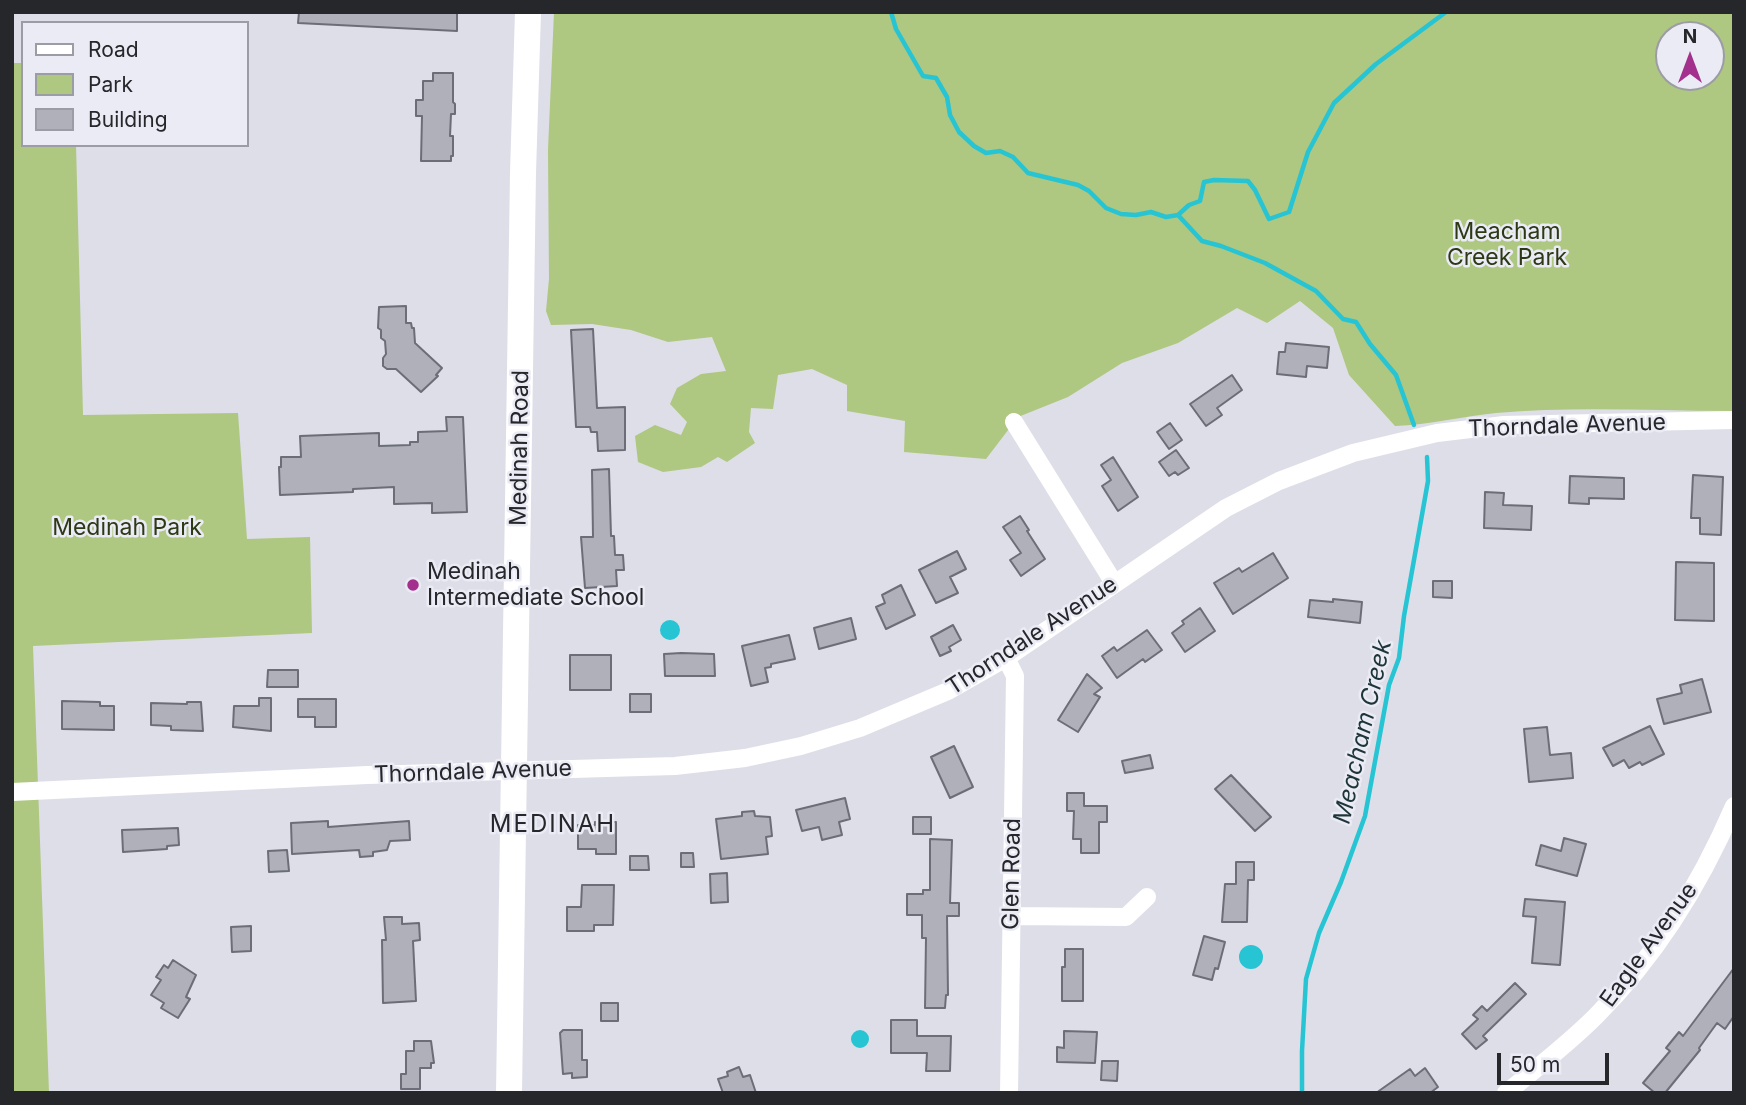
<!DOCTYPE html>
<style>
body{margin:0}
#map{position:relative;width:1746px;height:1105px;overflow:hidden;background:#dddee8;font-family:Inter,sans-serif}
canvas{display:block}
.frame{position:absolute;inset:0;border:14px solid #26272a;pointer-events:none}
.legend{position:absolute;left:21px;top:21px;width:228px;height:126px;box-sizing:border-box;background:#eaebf5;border:2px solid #9c9da4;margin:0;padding:9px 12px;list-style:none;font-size:21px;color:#26272a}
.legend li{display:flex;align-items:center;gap:14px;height:35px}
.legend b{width:35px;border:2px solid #9c9da4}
.north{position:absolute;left:1655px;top:21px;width:70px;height:70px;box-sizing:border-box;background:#eaebf5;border:2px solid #9c9da4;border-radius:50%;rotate:0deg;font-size:19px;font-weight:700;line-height:28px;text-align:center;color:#26272a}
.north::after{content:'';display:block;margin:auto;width:24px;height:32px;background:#a2308c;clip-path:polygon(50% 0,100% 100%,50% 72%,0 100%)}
.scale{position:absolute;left:1497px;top:1053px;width:112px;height:32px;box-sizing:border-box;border:4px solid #26272a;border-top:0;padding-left:9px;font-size:21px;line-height:24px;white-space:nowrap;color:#26272a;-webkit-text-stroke:5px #eaebf5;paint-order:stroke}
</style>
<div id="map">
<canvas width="1746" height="1105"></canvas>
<div class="frame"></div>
<ul class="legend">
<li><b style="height:9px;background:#fff"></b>Road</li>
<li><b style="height:19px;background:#aec781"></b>Park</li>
<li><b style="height:19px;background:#afb0ba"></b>Building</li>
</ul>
<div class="north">N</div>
<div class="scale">50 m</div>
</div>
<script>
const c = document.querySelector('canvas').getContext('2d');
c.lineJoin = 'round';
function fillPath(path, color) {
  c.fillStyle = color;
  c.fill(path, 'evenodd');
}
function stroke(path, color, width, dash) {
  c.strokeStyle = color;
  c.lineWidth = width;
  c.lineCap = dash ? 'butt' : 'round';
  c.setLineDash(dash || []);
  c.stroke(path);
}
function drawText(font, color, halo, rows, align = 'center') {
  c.font = font + ' Inter,sans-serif';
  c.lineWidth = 5;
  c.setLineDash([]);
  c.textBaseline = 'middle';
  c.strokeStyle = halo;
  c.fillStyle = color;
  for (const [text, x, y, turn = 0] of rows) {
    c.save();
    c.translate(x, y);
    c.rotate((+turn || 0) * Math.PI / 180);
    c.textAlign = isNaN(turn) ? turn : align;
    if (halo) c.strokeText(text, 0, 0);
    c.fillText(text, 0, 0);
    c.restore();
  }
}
fillPath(new Path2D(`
 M554,12H1734L1733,411C1654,411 1574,406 1496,413C1463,416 1429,425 1395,426L1349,375L1333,328L1300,301L1267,323L1237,308L1178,343L1122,363L1068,397L1018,417L986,459L904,452L905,421L847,411V385L812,369L778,375L773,409L751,408L749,432L755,443L727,462L718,457L701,467L663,472L638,462L635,436L655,425L681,435L687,422L670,404L677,388L701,374L726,371L712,337L668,342L631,330L592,324L551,325L546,311L549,279L548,150ZM1669,35H1711V77H1669Z
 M12,63H23V145H76L83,415L238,413L247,539L310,537L312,633L33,646L49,1093H12Z`), '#aec781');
fillPath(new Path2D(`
 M660 630a10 10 0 1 1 20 0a10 10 0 1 1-20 0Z
 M1239 957a12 12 0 1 1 24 0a12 12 0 1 1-24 0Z
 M851 1039a9 9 0 1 1 18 0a9 9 0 1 1-18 0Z`), '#27c4d4');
stroke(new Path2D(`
 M891,12L896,29L923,76L936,78L947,97L950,115L959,132L974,146L986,153L1000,151L1013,157L1028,173L1078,185L1089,191L1106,208L1121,214L1136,215L1151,212L1166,217L1178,215L1202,241L1221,246L1265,263L1316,291L1343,319L1356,322L1370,344L1396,375L1414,425
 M1178,215L1189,205L1200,201L1204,182L1214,180L1248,181L1255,190L1269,219L1289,212L1308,152L1334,103L1376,64L1446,12
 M1302,1093V1051L1306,979L1319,933L1341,882L1365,816L1389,685L1399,658L1404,616L1428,481L1427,457`), '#27c4d4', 4.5);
const building = new Path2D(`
 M299,12H457V31L298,23Z
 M433,73H453V102L455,104V114H451L450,136H453V156H451V161H421L422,116H416V100H423V81H433Z
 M406,306V323H411L412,328H414L415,343L442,368L436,375L438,376L421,392L396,369H387L383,366V358L386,354L385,341L381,338V330L378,328L379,307Z
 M593,329L597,408L625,407V450L598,451L597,432H591L590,427H576L571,330Z
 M1286,343L1329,347L1327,368L1307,366L1306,377L1277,374L1279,352H1285Z
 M1232,375L1242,390L1217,408L1222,415L1206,426L1190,404Z
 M446,417H463L467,512L432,513V503L394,504V487L353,489V492L280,495L279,467H281V457H301L300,436L379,433V446L410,445V442H418V432L447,431Z
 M1170,423L1182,440L1169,449L1157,432Z
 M1176,450L1189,468L1178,475L1175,472L1169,476L1159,462Z
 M1113,457L1138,497L1118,511L1102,486L1111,480L1101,465Z
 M609,469L611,536H614L615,555H623L624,570H616L617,586L585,588L581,537H593L592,470Z
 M1693,475L1723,477L1721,535L1700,534V518H1691Z
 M1570,476L1624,478V499L1589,498V504L1569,503Z
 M1485,492L1504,493L1503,505L1532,506L1531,530L1484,528Z
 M1020,516L1029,530L1027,531L1045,559L1021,576L1010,560L1021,553L1003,527Z
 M957,551L966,569L950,577L958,593L936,603L919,570Z
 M1273,553L1288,578L1233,614L1214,583L1239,568L1242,572Z
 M1676,562L1714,563V621L1675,620Z
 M1433,581H1452V598L1433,597Z
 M901,585L915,615L886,629L876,607L885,603L882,595Z
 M1333,599L1362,602L1360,623L1308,617L1310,600L1333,602Z
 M1200,608L1215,631L1185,652L1172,633L1184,624L1182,621Z
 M851,618L856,639L819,649L814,628Z
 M953,625L961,640L949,647L951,651L940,656L931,637Z
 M1147,630L1162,650L1145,662L1143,659L1117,678L1102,656L1114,647L1117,651Z
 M789,635L795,659L771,664V667L765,668L768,682L751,686L742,646Z
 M681,653L714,654L715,676H665L664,654Z
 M570,655H611V690H570Z
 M268,670H298V687H267Z
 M1087,674L1102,688L1094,694L1100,697L1078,732L1058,720Z
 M1702,679L1711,712L1664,724L1657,699L1682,693L1680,685Z
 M630,694H651V712H630Z
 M259,698H271V731L233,727L234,706H259Z
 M298,699H336V727H315V717H298Z
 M62,701L100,702V706H114V730L62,729Z
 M187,702H201L203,731L171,730V726L151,725V703L187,704Z
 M1650,726L1664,754L1642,765L1640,762L1629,768L1624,760L1613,766L1603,748Z
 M1547,727L1550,755L1571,753L1573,778L1529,782L1524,729Z
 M954,746L973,787L950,798L931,757Z
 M1150,755L1153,768L1125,773L1122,761Z
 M1231,775L1271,817L1255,831L1215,789Z
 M1067,793H1084V806H1107V822H1099V853H1081V839H1073L1074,811H1067Z
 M845,798L850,819L839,822L842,835L822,840L819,827L802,831L796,810Z
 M754,811L755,816L770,817L772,836L766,837L768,854L721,859L716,819L742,816V812Z
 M913,817H931V834H913Z
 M328,821V827L409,821L410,840L390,841L387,850L373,852V856L360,857L359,850L292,854L291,823Z
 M595,822H616V854H596V849H578V825H595Z
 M178,828L179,845L167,846V849L123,852L122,830Z
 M1564,838L1586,844L1577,876L1536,865L1541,845L1561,851Z
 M930,839L952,840L950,903H959V916H947L948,995H946L945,1008H925L926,938H922V915H907V894H923V890H930Z
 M287,850L289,871L269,872L268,851Z
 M681,853H693L694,867H681Z
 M630,856H648L649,870H630Z
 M1236,862H1254V880H1248L1247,922H1222L1225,884H1236Z
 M727,873L728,902L711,903L710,874Z
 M582,885H614L613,925H594V931H567V907H581Z
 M1525,899L1565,902L1560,965L1532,963L1536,917L1523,916Z
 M384,917H402V924L419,923L420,940L413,941L416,1001L383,1003L382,940H386Z
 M251,926V951L232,952L231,927Z
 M1204,936L1225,942L1218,969L1215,968L1212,980L1193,975Z
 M1065,949H1083V1001H1062V967H1065Z
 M173,960L196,975L186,997L190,999L178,1018L161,1008L164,1003L151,995L161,980L156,977L164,965L168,968Z
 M1734,968V1016L1725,1029L1717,1023L1699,1048L1700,1050L1665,1093H1655L1643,1083L1670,1051L1666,1048L1679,1032L1683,1036Z
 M1515,983L1526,994L1483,1036L1487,1040L1476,1049L1462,1034L1478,1019L1473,1015L1482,1006L1487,1011Z
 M601,1003H618V1021H601Z
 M891,1020H917V1036H951L950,1071H926L927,1053H891Z
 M563,1030H582V1060H587V1077L572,1078V1073L563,1074L560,1033Z
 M1064,1031L1097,1032L1095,1063L1057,1062V1047L1064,1048Z
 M414,1041H431L434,1063H431V1068H420V1089H401V1074H406V1051H414Z
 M1102,1061H1118L1117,1081L1101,1080Z
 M739,1067L743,1077L750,1075L756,1093H723L718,1079L728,1076L727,1072Z
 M1425,1068L1438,1087L1430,1093H1376L1410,1069L1415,1076Z`);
fillPath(building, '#afb0ba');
stroke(building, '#6c6d76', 2);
stroke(new Path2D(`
 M1014,422L1114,583
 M1006,658L1015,676L1009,1093
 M12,792L367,775L675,766L745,758L801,746L860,728L948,691L1006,658L1226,508L1279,481L1353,453L1437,433L1504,425L1734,420
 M1012,916L1126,917L1147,897
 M1506,1093C1537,1068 1568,1044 1596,1016C1655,957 1701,883 1734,806`), '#fff', 18);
stroke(new Path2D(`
 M509,1093L523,173L528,12`), '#fff', 26);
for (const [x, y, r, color] of [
 [413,585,7,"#a2308c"]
]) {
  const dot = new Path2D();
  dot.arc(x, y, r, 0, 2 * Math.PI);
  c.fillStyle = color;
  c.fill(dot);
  stroke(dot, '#eaebf5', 2.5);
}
drawText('23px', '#2d3914', '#eaebf5', [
 ["Meacham",1507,232],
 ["Creek Park",1507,258],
 ["Medinah Park",127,528]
]);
drawText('23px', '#26272a', '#eaebf5', [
 ["Thorndale Avenue",1567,426,-2],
 ["Medinah Road",520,448,-89],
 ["Thorndale Avenue",1032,636,-33],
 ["Thorndale Avenue",473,772,-2],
 ["Glen Road",1012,874,-89],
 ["Eagle Avenue",1649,945,-54]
]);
drawText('23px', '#26272a', '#eaebf5', [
 ["Medinah",427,572],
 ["Intermediate School",427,598]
], 'left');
drawText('italic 24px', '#1d3538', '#eaebf5', [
 ["Meacham Creek",1363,732,-77]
]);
c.letterSpacing = '2px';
drawText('24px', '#26272a', '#eaebf5', [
 ["MEDINAH",553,825]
]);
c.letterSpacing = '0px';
</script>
